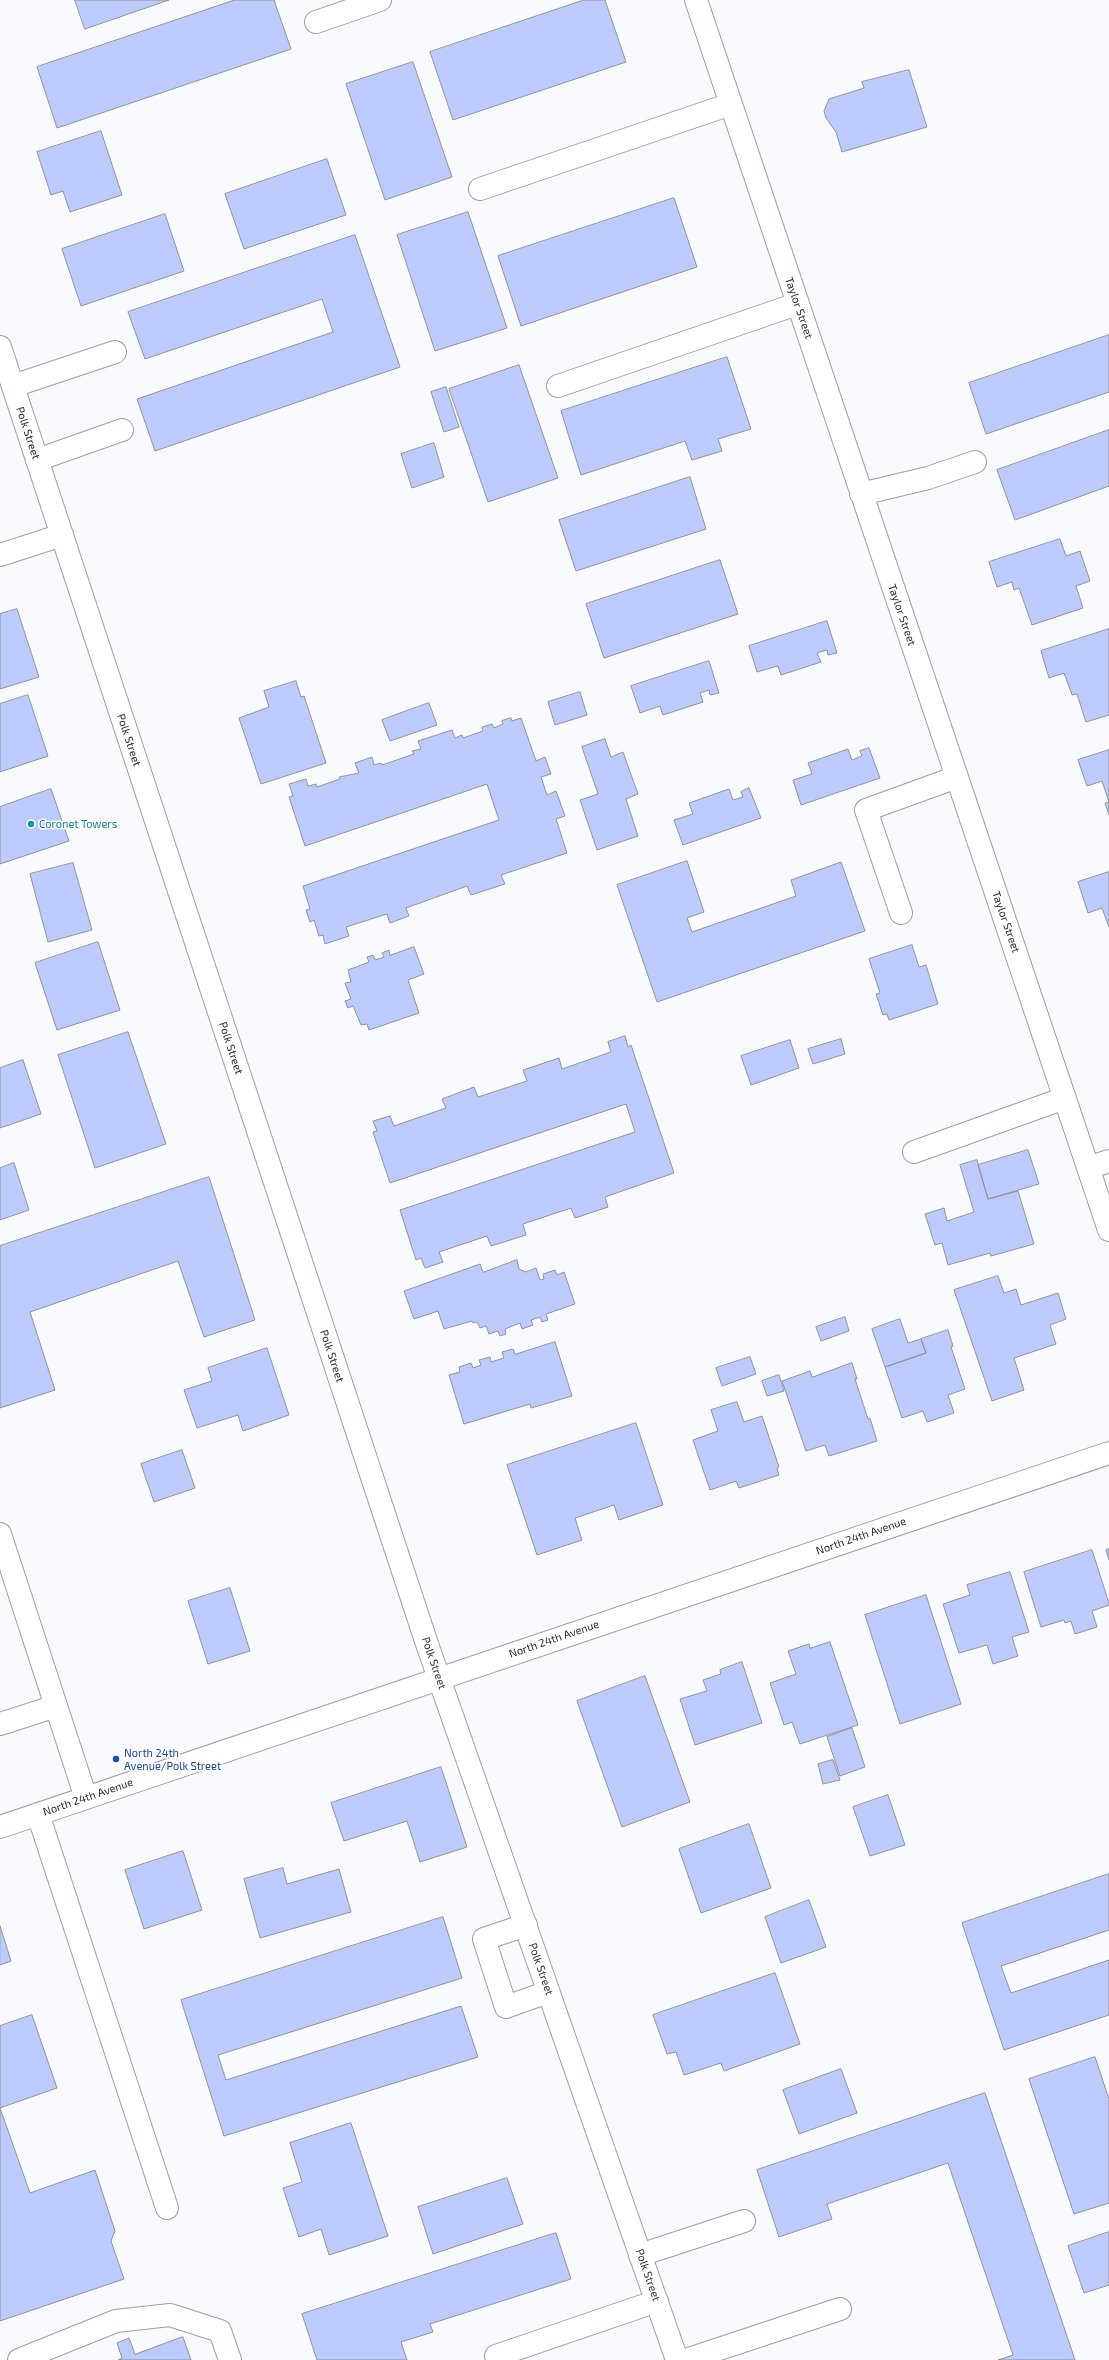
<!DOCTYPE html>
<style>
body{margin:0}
canvas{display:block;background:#f8fafe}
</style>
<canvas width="1109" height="2360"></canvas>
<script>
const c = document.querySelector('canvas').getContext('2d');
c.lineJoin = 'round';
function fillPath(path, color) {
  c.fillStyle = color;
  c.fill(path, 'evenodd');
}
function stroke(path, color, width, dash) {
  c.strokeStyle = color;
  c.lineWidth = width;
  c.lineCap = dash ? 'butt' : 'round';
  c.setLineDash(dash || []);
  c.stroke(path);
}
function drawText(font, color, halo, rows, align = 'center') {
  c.font = font + ' "Exo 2",sans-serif';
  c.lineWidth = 3;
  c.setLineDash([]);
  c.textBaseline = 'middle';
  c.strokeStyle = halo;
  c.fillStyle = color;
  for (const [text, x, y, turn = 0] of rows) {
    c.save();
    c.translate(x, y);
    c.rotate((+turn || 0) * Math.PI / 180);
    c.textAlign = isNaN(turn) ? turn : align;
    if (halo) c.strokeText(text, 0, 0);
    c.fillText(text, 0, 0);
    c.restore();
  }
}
const building = new Path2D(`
 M75,0H169L85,29Z
 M235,0H274L291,49L57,128L37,67Z
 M584,0H605L626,62L453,120L430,52Z
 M413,62L452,177L385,200L346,84Z
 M909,70L927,127L842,152L836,132L826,118L824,111L829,99L864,88L862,82Z
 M101,131L122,195L70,212L63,191L51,195L37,152Z
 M327,159L346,215L244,249L225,194Z
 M674,198L697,267L521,326L498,256Z
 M468,212L507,328L435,351L397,235Z
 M165,214L184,271L81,306L62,249Z
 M355,235L400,367L155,451L137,399L333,332L322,299L145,359L128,312Z
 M1109,335V392L986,434L969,383Z
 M727,357L751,429L718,439L722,451L692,460L685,441L581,475L561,411Z
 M519,365L558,478L488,502L449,389Z
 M446,387L459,427L444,432L431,392Z
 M1109,430V486L1015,520L997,470Z
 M434,443L444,477L412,488L401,454Z
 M690,477L706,529L576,571L559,520Z
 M1060,539L1066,556L1080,551L1090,581L1076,586L1083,608L1032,625L1019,588L1014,590L1012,582L997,587L989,562Z
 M720,560L738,614L604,658L586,604Z
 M17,609L39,677L0,689V614Z
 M827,621L837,653L828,655L827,650L817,653L821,662L781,675L778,666L757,672L749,646Z
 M1109,629V715L1086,722L1077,694L1072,695L1064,673L1049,678L1041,651Z
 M709,661L719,693L710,695L709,690L700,693L703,702L663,715L660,706L640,713L631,686Z
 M296,681L301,697L304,696L326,763L261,784L239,718L269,707L264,691Z
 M580,692L587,715L555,725L548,702Z
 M28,695L48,756L0,772V704Z
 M429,703L437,725L390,741L382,720Z
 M511,718L512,721L521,718L536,761L545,757L551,774L541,777L547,795L556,791L565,816L556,819L567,853L501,875L505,884L471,895L467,886L406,908L409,916L390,923L387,914L346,927L349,936L325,944L323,935L319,936L314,920L310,922L306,910L310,909L303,886L499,820L487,784L305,846L289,797L293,796L289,784L306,779L308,786L316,784L317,787L340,779L339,777L359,773L355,763L372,757L374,765L381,763L382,765L414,754L412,751L421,749L418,741L452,730L455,738L462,735L463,738L483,731L482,727L492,724L494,728L503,724L502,721Z
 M605,739L611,757L623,752L638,794L626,799L638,836L597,850L580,800L598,794L582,747Z
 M869,748L880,778L801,805L793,780L812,774L808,763L848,749L852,760L862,756L860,751Z
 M1109,750V815L1105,803L1109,802L1102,781L1087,786L1078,760Z
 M749,788L761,818L683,845L674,820L693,814L689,803L729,789L733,800L743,797L741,792Z
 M51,789L69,841L0,864V807Z
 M687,861L704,912L687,918L692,932L796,896L791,880L841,862L865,931L657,1002L617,885Z
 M73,863L92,930L48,942L30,874Z
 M1109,872V927L1102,908L1088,913L1078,882Z
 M98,942L120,1010L57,1030L35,963Z
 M912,945L919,967L926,965L938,1004L889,1020L887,1014L883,1015L876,994L880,993L869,959Z
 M414,947L424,974L408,980L419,1013L369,1030L367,1024L361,1025L353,1006L348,1008L345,1001L351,999L345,983L351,982L348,970L369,962L367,957L373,955L375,960L384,957L382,953L389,950L390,955Z
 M128,1032L166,1144L95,1168L58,1055Z
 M625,1036L628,1047L631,1045L674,1173L605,1197L608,1207L575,1218L571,1208L523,1224L526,1235L491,1246L487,1236L439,1252L443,1262L425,1268L421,1258L416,1260L400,1210L635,1132L626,1104L390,1183L373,1132L377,1131L373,1121L390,1116L394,1126L446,1108L442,1099L474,1087L478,1097L527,1081L523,1070L559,1058L562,1069L611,1052L608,1042Z
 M841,1039L845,1054L813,1064L808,1049Z
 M790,1040L799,1068L751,1085L741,1056Z
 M23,1060L41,1114L0,1128V1068Z
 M1028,1150L1039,1184L988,1199L978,1165Z
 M977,1160L988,1199L1018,1191L1034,1244L991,1256L990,1253L948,1265L942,1243L935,1245L925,1214L944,1208L947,1221L974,1212L960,1165Z
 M14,1163L29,1210L0,1220V1168Z
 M209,1177L255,1320L204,1337L178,1261L30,1312L55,1390L0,1408V1246Z
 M517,1260L519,1269L526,1272L536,1268L540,1280L544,1279L543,1274L555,1270L557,1275L564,1272L575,1304L546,1314L548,1320L542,1322L540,1317L531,1320L533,1325L522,1329L520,1323L505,1329L506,1334L500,1336L498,1331L489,1334L486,1326L480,1328L477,1322L473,1323L472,1321L444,1329L438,1311L414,1319L404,1291L480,1264L483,1272Z
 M998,1276L1004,1293L1016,1289L1021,1305L1058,1293L1066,1319L1050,1325L1056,1344L1014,1358L1024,1390L992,1401L954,1290Z
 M845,1317L849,1331L821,1341L816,1327Z
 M900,1319L908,1343L921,1339L926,1353L885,1367L872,1329Z
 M948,1330L953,1346L951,1347L965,1389L948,1395L954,1413L927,1422L923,1411L902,1418L885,1367L926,1353L921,1339Z
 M555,1342L572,1396L531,1408L530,1404L464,1424L449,1375L460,1372L459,1367L471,1363L473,1368L481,1365L479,1360L490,1357L491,1362L504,1358L502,1352L513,1349L515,1354Z
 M267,1348L289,1415L243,1431L238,1415L197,1428L184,1390L212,1381L208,1368Z
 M750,1357L756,1374L722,1386L716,1368Z
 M852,1363L857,1379H855L868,1419L870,1418L877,1441L829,1456L825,1445L806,1451L782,1381L810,1371L812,1377Z
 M779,1375L784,1391L767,1396L762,1381Z
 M737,1402L744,1422L762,1416L779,1467L777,1468L779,1475L739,1488L736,1481L710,1490L693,1440L718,1431L711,1410Z
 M636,1423L663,1505L619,1520L614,1505L575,1518L582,1540L537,1555L507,1465Z
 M182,1450L195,1488L154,1502L141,1464Z
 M1109,1549V1560L1106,1550Z
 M1092,1550L1109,1603V1605L1092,1611L1097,1627L1075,1634L1071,1621L1065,1623L1064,1620L1041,1627L1024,1572Z
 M1010,1572L1029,1632L1012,1637L1018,1656L993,1664L987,1645L959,1653L943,1604L970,1595L967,1585Z
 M230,1588L250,1651L208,1664L188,1601Z
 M926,1595L961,1704L900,1724L865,1615Z
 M830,1642L858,1725L800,1744L792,1722L784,1725L770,1683L796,1674L788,1651L809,1644L810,1648Z
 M742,1662L762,1723L695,1745L680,1699L707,1691L703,1680L721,1674L720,1670Z
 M645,1676L690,1802L622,1827L577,1701Z
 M852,1728L865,1767L840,1776L827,1737Z
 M833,1760L840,1780L823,1784L818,1764Z
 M441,1767L467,1847L420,1862L407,1821L344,1841L331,1803Z
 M888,1795L905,1845L870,1856L853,1807Z
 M749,1824L771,1888L701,1913L679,1849Z
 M183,1851L202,1910L144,1929L125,1870Z
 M283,1868L287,1884L339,1869L351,1912L260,1938L244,1879Z
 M1109,1874V1930L1001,1966L1011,1993L1109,1960V2015L1004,2050L962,1923Z
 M809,1900L826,1947L781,1963L765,1917Z
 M443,1917L462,1978L218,2055L226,2080L461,2006L478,2057L224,2136L181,2000Z
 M0,1926L11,1961L0,1965Z
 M775,1973L800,2044L724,2071L721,2063L684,2075L676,2052L667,2054L653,2015Z
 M32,2015L57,2088L0,2108L30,2193L95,2170L115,2231L111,2241L124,2279L0,2321V2026Z
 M1095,2057L1109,2099V2203L1074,2214L1029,2079Z
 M841,2069L857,2113L799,2134L783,2090Z
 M985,2093L1075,2360H998L1013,2355L948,2163L827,2204L832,2219L779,2237L757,2170Z
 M351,2123L388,2236L329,2255L321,2229L299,2237L283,2188L302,2182L290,2143Z
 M507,2178L523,2224L433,2254L418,2207Z
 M1109,2232V2285L1084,2293L1068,2246Z
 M556,2233L571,2279L430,2324L433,2332L401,2342L407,2360H317L302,2314Z
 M183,2337L191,2360H118L122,2358L117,2343L129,2338L135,2354Z`);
fillPath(building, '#bdcafc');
stroke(building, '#91939a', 1);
const minor = new Path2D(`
 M696,0L1109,1230
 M316,22L380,0
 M480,189L731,104
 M13,386L115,352
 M558,386L797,304
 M37,460L122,430
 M861,494L928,478L975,462
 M0,555L62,535
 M901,913L866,810L957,777
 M914,1152L1065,1098
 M1088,1168L1109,1161
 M0,1534L86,1798
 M0,1724L56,1706
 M38,1814L167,2208
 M0,1827L1109,1453
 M526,1925L484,1939L506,2007L548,1992
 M640,2255L744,2221
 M496,2356L657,2301
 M19,2360L116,2321L170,2315L220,2331L230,2360
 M686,2360L840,2309`);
const major = new Path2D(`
 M0,347L426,1641L677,2360`);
stroke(minor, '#9c9ea5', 24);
stroke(major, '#9c9ea5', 24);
stroke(minor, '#fff', 22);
stroke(major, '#fff', 22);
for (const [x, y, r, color] of [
 [31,824,4,"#0f9aa8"],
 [116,1759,4,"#1a4fb4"]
]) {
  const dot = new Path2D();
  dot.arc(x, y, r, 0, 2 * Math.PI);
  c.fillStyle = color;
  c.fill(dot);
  stroke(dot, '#fff', 1.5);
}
drawText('11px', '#28292b', '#fff', [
 ["Taylor Street",799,308,71],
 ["Polk Street",28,433,72],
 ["Taylor Street",902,615,71],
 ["Polk Street",129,740,72],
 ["Taylor Street",1006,922,71],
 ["Polk Street",231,1048,72],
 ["Polk Street",332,1356,72],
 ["North 24th Avenue",861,1536,-19],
 ["North 24th Avenue",554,1639,-19],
 ["Polk Street",434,1663,71],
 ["North 24th Avenue",88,1797,-19],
 ["Polk Street",541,1969,71],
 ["Polk Street",648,2275,71]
]);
drawText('11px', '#0d838f', '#fff', [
 ["Coronet Towers",39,824]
], 'left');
drawText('11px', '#164399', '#fff', [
 ["North 24th",124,1753],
 ["Avenue/Polk Street",124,1766]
], 'left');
</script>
